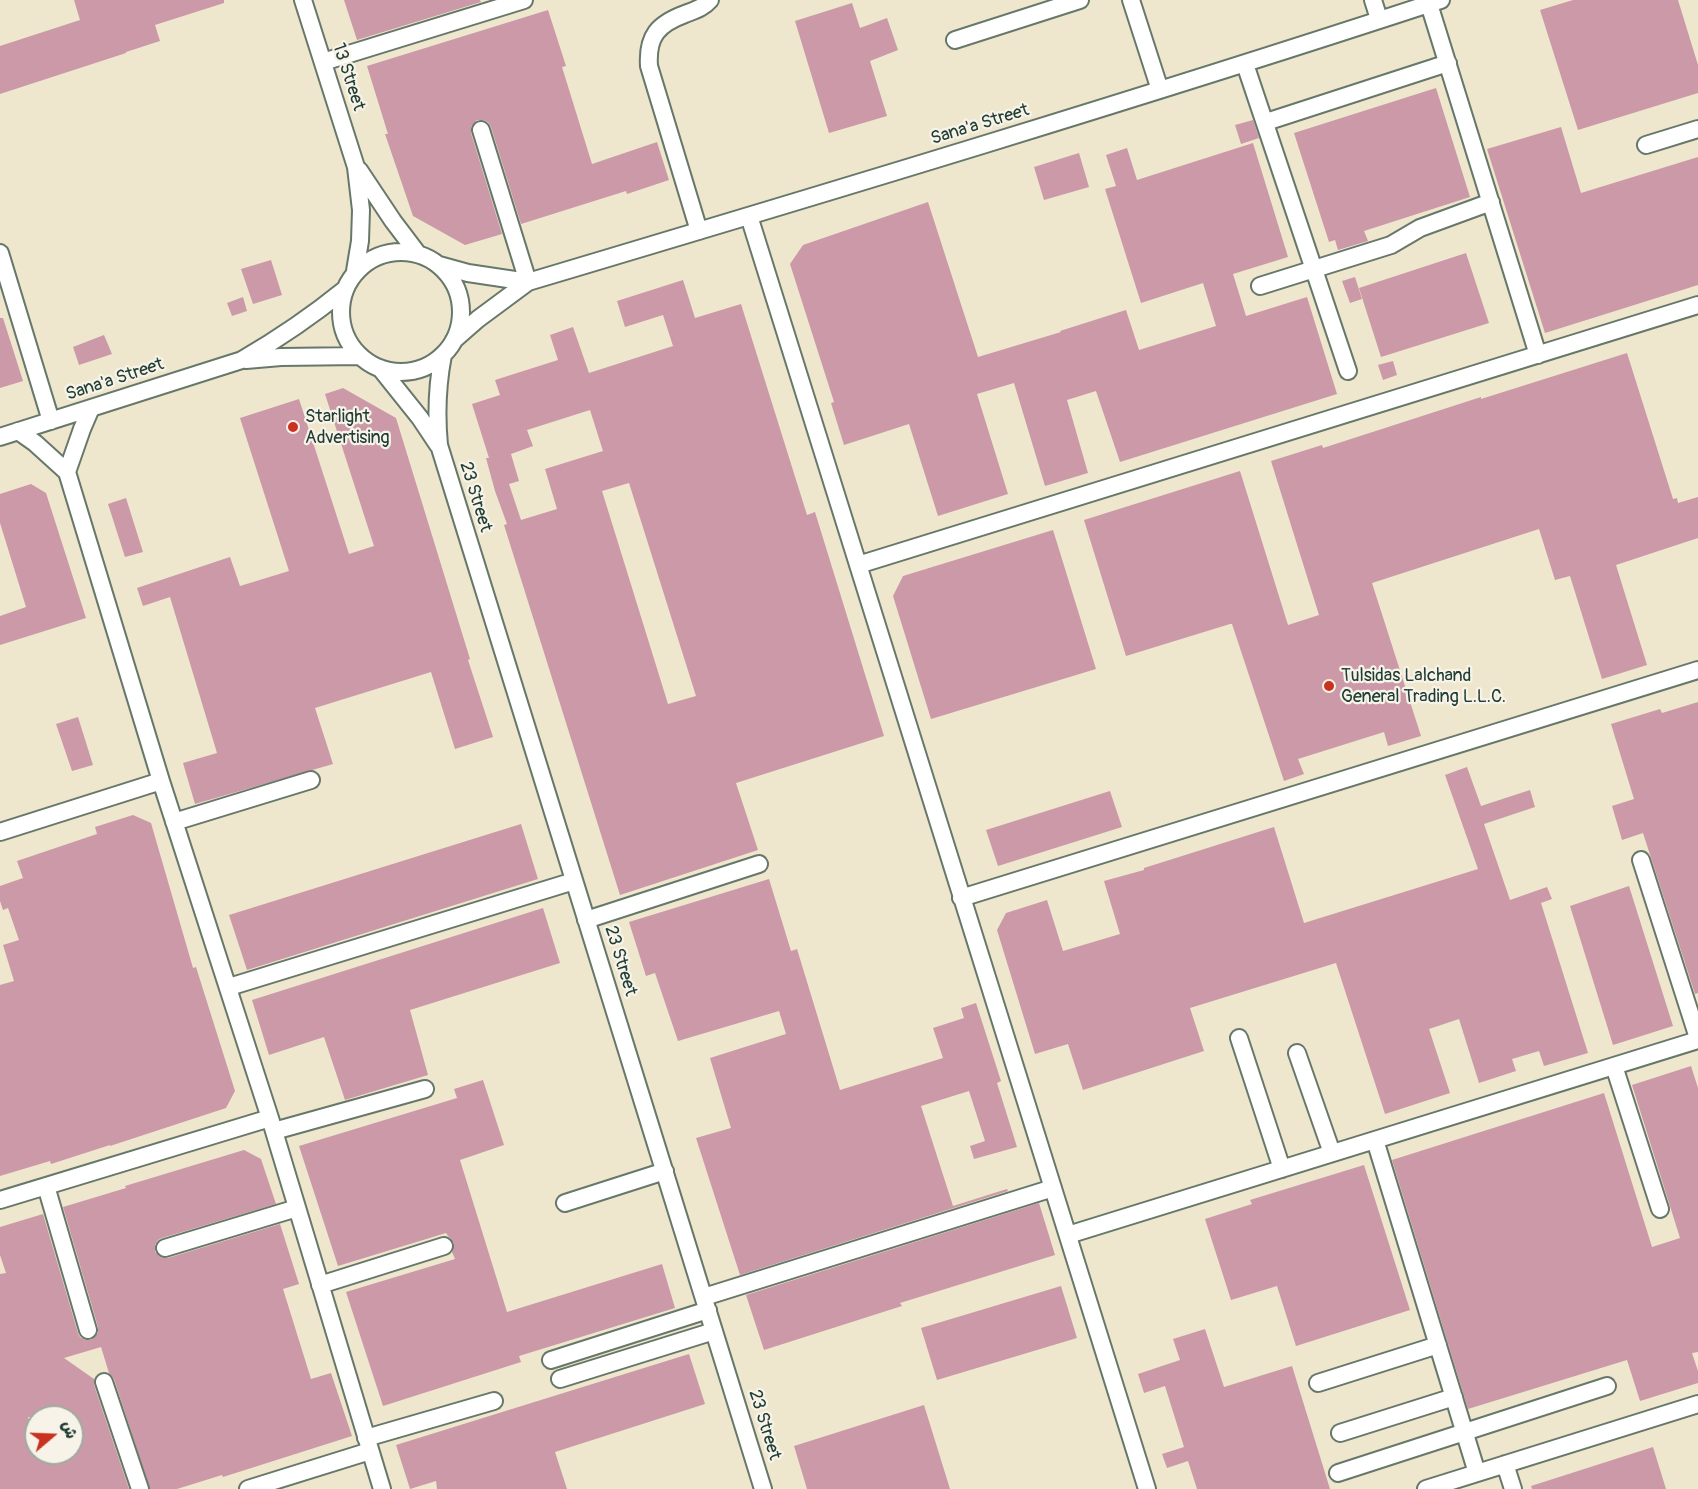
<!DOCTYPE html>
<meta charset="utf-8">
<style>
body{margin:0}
#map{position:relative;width:1698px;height:1489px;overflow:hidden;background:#eee7cd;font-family:Pangolin,"Playpen Sans Arabic",sans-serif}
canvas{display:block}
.north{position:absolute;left:24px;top:1405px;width:60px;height:60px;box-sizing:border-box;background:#f7f3e8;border:2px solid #a1aaa0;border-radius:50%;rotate:71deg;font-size:16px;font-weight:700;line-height:24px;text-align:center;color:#1f3d34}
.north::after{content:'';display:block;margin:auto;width:21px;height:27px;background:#c8321e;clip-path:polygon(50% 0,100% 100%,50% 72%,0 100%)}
</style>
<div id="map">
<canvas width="1698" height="1489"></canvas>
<div class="north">ش</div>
</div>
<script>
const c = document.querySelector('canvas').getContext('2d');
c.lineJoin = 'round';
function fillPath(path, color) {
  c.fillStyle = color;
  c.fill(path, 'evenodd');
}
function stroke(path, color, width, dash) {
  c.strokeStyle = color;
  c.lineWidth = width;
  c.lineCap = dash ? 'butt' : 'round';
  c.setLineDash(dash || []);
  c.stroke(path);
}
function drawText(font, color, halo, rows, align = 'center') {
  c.font = font + ' Pangolin,sans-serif';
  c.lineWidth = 4.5;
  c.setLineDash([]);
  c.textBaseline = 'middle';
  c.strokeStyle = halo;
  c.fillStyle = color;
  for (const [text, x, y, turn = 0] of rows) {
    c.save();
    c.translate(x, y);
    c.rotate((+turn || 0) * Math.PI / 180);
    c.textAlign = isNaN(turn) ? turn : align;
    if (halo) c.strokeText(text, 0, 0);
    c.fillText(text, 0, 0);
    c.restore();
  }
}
fillPath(new Path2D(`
 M74,0H224V3L155,25L160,41L126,52V53L0,94V46L80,20Z
 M344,0H480L481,2L357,40Z
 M1573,0H1678L1698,65V93L1578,130L1540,10Z
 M852,3L860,28L887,18L898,50L870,61L887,116L829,133L795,21Z
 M548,10L566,66L562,67L592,164L657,142L669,180L627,194L626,191L521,224L491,127L489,123L484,120H477L471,127V133L502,234L465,245L413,216L385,134H388L367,66Z
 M1436,88L1470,197L1364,231L1368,241L1338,250L1335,240L1329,242L1294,133Z
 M1253,120L1259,138L1241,144L1235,125Z
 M1561,127L1581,193L1698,157V285L1545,333L1487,149Z
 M1253,143L1288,257L1233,274L1246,316L1307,297L1337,394L1120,462L1096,391L1067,400L1088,473L1045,486L1014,383L977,394L1008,494L938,516L909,424L844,445L831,403L834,402L790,264L803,245L928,202L978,357L1061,332L1060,331L1126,310L1139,350L1216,326L1203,283L1141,303L1105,189L1116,186L1106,155L1127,148L1137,180Z
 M1079,153L1089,187L1044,200L1034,167Z
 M1466,253L1489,323L1381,357L1359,288Z
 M271,260L282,295L253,304L241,269Z
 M1355,277L1362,299L1350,303L1342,281Z
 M683,280L695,318L741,304L807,515L815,512L884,736L736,783L758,850L620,895L504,525L507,524L495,491L486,458H489L472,404L500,395L495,380L558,360L550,335L573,327L589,373L673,346L663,315L625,327L617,301ZM590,410L603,451L545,469L557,509L521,520L509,484L519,481L511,454L533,446L527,430ZM629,483L696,696L668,704L602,491Z
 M243,297L247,311L232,316L227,303Z
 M0,318H3L23,381L0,388Z
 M104,335L112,354L79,365L73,347Z
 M1627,353L1673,499L1677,498L1678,503L1698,497V538L1616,565L1647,665L1602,679L1570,576L1555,580L1539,529L1372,583L1421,736L1388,746L1384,732L1298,759L1304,774L1284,781L1232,624H1230L1126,656L1084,520L1240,471L1288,625L1319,615L1271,461L1322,445L1323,448L1481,397V399Z
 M1393,361L1397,375L1383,380L1378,365Z
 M343,388L396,418L470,659L468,660L493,737L455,749L431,672L315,708L333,764L195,804L183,763L217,753L170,597L143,606L137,588L230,557L240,586L289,571L240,418L299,399L349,554L374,546L325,394Z
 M31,484L46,493L86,618L0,645V616L26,607L0,523V494Z
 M126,498L143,552L125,557L108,504Z
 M1053,530L1096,669L931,719L893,596L903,576Z
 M1698,702V993L1695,994L1643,833L1622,840L1612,806L1634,799L1611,724L1660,709L1662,713Z
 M78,717L93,765L72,771L56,724Z
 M1467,767L1481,806L1530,790L1535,807L1484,824L1510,900L1547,887L1552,899L1541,903L1588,1053L1544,1066L1539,1051L1512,1059L1516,1071L1479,1083L1459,1019L1429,1029L1450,1093L1385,1114L1336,963L1190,1008L1204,1051L1083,1090L1068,1044L1035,1054L997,930L1006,913L1047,900L1063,951L1120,934L1104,881L1144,870V868L1274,827L1304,923L1478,869L1445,775Z
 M1110,791L1122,827L998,866L986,830Z
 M133,815L151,823L193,968L196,967L235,1091L226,1108L110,1146V1145L51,1164L50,1161L0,1176V985L14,981L3,945L19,940L8,908L3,910L0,901V886L23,878L17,861L97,834L95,827Z
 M521,824L538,879L247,970L229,915Z
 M769,879L791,951L797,949L840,1090L943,1058L933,1028L964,1018L961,1008L976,1003L1001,1081L997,1083L1017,1147L974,1159L970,1146L985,1141L969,1091L921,1106L953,1206L1007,1189L1008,1191L740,1275L696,1138L731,1128L710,1058L786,1034L779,1011L678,1041L655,973L646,976L629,922Z
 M1629,886L1673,1026L1613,1045L1570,906Z
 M543,908L560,963L410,1010L428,1075L345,1100L324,1037L269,1055L252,1000Z
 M1691,1066L1698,1088V1352L1692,1353L1698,1371V1383L1640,1401L1627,1360L1468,1409L1392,1160L1604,1093L1652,1247L1680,1238L1632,1085Z
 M483,1080L504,1145L460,1160L507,1312L662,1264L675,1308L519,1356L521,1362L383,1406L346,1292L455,1259L452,1252L454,1243L451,1239L448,1236L446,1233L338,1266L299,1146L457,1098L454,1089Z
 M244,1150L261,1159L276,1204L162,1238L158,1240L155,1245V1252L162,1258H168L280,1224L299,1284L283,1289L311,1379L331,1373L352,1436L223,1477L222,1475L177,1489H150L114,1379L109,1373L101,1347L64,1358L94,1379V1385L129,1489H0V1274L6,1273L0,1255V1227L43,1214L78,1333L80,1337L85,1340H91L98,1333V1327L63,1207L126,1188L125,1186ZM28,1417H72V1453H36V1444Z
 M1364,1165L1410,1310L1296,1346L1277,1286L1231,1300L1205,1219L1252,1204L1250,1200Z
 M1039,1203L1055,1255L900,1303L902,1306L764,1350L746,1295Z
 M1061,1286L1077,1338L937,1380L921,1328Z
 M1205,1329L1224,1387L1292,1366L1330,1489H1197L1188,1461L1167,1468L1162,1454L1184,1447L1165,1386L1144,1393L1138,1374L1180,1360L1173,1339Z
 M689,1354L705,1404L555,1452L567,1489H437L436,1481L410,1489L396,1445Z
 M924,1405L950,1489H807L794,1446Z
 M1653,1447L1666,1489H1532L1531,1486Z`), '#cb99a8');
const minor = new Path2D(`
 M303,0L356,167L361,210L360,241L355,271
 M1131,0L1160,90
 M1373,0L1379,19
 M1429,4L1538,355
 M955,40L1080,0
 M323,62L524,0
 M1245,64L1348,371
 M1266,122L1448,63
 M481,130L528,282
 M1646,145L1698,129
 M359,170L393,221L418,254
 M749,216L1147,1489
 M699,231L649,66C647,36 658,24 685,14C695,10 703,8 710,0
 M341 312a60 60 0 1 1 120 0a60 60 0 1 1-120 0Z
 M0,253L51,421
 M439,265L468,273L528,282
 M1260,286L1391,245L1420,228L1491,202
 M454,340L478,319L528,282C833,191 1139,99 1441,0
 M443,355C437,386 436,414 439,445L763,1489
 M246,360L281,357L360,356
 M380,368L420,418L438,445
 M18,431L35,443L67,472L161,781L270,1118L382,1489
 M0,437L242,360C278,339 312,316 344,290
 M67,472L82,429L91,408
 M858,565L1698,305
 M174,822L311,780
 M0,832L161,781
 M1641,860L1698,1038
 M961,898L1698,670
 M586,920L759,864
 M229,987L574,881
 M1239,1038L1282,1169
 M1297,1053L1332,1153
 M1614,1066L1660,1209
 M274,1131L425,1089
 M1375,1140L1477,1473
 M46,1186L88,1330
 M0,1200L270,1118
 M565,1203L665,1171
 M1068,1235L1698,1040
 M165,1248L297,1208
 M320,1285L444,1246
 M704,1297L1053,1188
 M551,1360L708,1310
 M560,1379L714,1331
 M104,1382L140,1489
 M1318,1383L1438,1345
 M1340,1433L1454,1397
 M366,1438L494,1401
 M1505,1464L1513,1489
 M1338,1473L1607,1386
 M248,1489L370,1451
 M1426,1489L1698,1404`);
stroke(minor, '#67786a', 20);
stroke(minor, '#fff', 16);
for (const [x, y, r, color] of [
 [293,427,6,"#c8321e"],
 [1329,686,6,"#c8321e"]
]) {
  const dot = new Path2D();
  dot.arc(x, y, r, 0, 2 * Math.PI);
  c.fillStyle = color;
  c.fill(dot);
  stroke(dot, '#f7f3e8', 2);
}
drawText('18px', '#1f3d34', '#f7f3e8', [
 ["13 Street",348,77,72],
 ["Sana'a Street",980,125,-17],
 ["Sana'a Street",115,380,-18],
 ["23 Street",475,497,73],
 ["23 Street",620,961,73],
 ["23 Street",764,1425,73]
]);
drawText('18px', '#1f3d34', '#f7f3e8', [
 ["Starlight",305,417],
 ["Advertising",305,438],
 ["Tulsidas Lalchand",1341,676],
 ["General Trading L.L.C.",1341,697]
], 'left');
</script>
